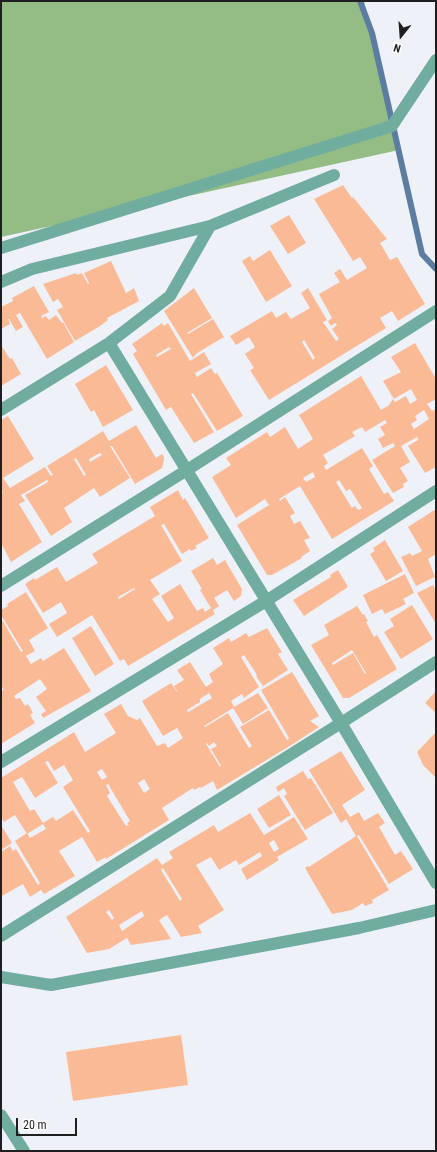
<!DOCTYPE html>
<style>
body{margin:0}
#map{position:relative;width:437px;height:1152px;overflow:hidden;background:#eff1f9;font-family:"Roboto Condensed",sans-serif}
canvas{display:block}
.frame{position:absolute;inset:0;border:2px solid #1f1f22;pointer-events:none}
.north{position:absolute;left:381px;top:16px;width:40px;height:40px;-webkit-text-stroke:3px #fff;paint-order:stroke;rotate:197deg;font-size:11px;font-weight:700;line-height:16px;text-align:center;color:#1f1f22}
.north::after{content:'';display:block;margin:auto;width:14px;height:18px;background:#1f1f22;clip-path:polygon(50% 0,100% 100%,50% 72%,0 100%)}
.scale{position:absolute;left:16px;top:1118px;width:61px;height:18px;box-sizing:border-box;border:2px solid #1f1f22;border-top:0;padding-left:5px;font-size:12px;line-height:14px;white-space:nowrap;color:#1f1f22;-webkit-text-stroke:3px #fff;paint-order:stroke}
</style>
<div id="map">
<canvas width="437" height="1152"></canvas>
<div class="frame"></div>
<div class="north">N</div>
<div class="scale">20 m</div>
</div>
<script>
const c = document.querySelector('canvas').getContext('2d');
c.lineJoin = 'round';
function fillPath(path, color) {
  c.fillStyle = color;
  c.fill(path, 'evenodd');
}
function stroke(path, color, width, dash) {
  c.strokeStyle = color;
  c.lineWidth = width;
  c.lineCap = dash ? 'butt' : 'round';
  c.setLineDash(dash || []);
  c.stroke(path);
}
fillPath(new Path2D(`
 M1,1H364L399,150L1,237Z`), '#94bd86');
stroke(new Path2D(`
 M360,1L372,33L422,254L436,269`), '#5d7ca1', 6);
fillPath(new Path2D(`
 M343,185L352,198L353,197L387,239L380,243L390,260L397,257L425,304L398,321L392,311L380,318L386,328L269,400L250,370L254,368L245,354L255,347L249,337L236,345L230,336L272,311L276,318L286,312L291,319L310,308L301,293L308,288L327,320L323,322L336,341L339,339L332,329L337,325L335,323L331,326L328,321L332,318L319,294L340,282L334,273L340,269L347,280L367,268L360,257L353,261L314,199ZM304,340L315,358L313,360L302,342Z
 M289,215L306,243L288,254L270,226Z
 M270,250L292,286L266,302L242,261L250,256L253,261Z
 M111,261L126,293L134,288L139,301L107,318L108,320L100,326L75,341L57,310L63,307L58,299L53,302L43,284L76,273L77,275L82,273L88,284L89,283L84,273Z
 M34,286L49,312L41,316L42,318L46,316L49,320L56,315L62,323L63,322L74,342L47,359L20,313L16,315L23,327L16,331L9,319H8L10,324L1,329V307L13,301L12,298Z
 M194,288L212,318L187,333L188,334L213,319L224,337L197,353L193,358L164,311Z
 M162,323L164,326L168,323L190,361L204,352L211,364L195,373L197,377L211,368L215,374L217,373L243,416L217,431L193,393L191,394L214,432L194,443L171,407L166,410L133,354L137,351L132,344ZM169,347L171,349L157,357L156,355Z
 M415,343L436,379V399L427,404L432,411L436,409V467L425,473L408,446L418,440L417,437L401,446L410,462L400,468L408,481L403,484L404,487L393,493L372,460L395,446L393,443L383,448L378,439L385,435L380,427L387,423L385,420L365,432L362,427L352,432L355,436L323,455L328,463L324,466L326,470L362,448L373,466L369,469L384,494L388,492L394,501L332,539L300,486L279,499L280,501L285,497L295,513L290,516L294,524L300,521L310,538L304,540L310,551L301,557L302,558L272,575H267L237,525L269,505L265,499L236,518L212,477L231,465L226,458L267,432L270,437L285,427L298,449L313,439L299,415L361,376L381,410L389,405L393,399L395,402L406,396L410,404L417,400L411,389L394,399L383,381L401,372L391,357ZM424,410L429,419L414,429L411,424L417,420L415,416ZM313,472L315,477L306,482L303,478ZM339,480L346,491L350,489L362,508L358,510L355,506L352,508L336,482Z
 M1,345L10,359L12,358L21,374L1,386Z
 M106,365L133,410L103,427L94,410L91,412L75,384Z
 M8,416L34,459L3,478L10,488L45,467L51,476L53,475L47,466L103,431L109,441L136,425L156,458L162,454L164,457V460L162,468L135,484L112,446H110L130,478L100,497L94,488L64,508L72,522L51,536L25,495L48,482L47,480L21,495L25,501L19,504L42,542L11,562L1,543V494L3,493L1,489V420ZM100,453L102,455L90,462L89,459ZM76,458L86,475L84,476L74,459Z
 M178,490L183,500L185,498L209,538L195,546L197,548L191,551L190,549L182,554L164,524L161,525L182,561L150,580L160,594L152,599L168,622L174,618L161,596L180,584L197,611L203,608L205,612L211,608L200,590L202,589L191,571L213,558L217,565L225,560L242,589L241,596L234,601L227,590L214,598L219,606L213,610L215,614L128,666L124,659L120,661L92,615L57,637L49,624L67,613L61,602L43,613L25,584L34,578L35,580L57,567L66,582L98,563L92,554L155,516L150,507ZM134,588L135,589L119,599L118,597Z
 M436,509V554L428,559L435,577L416,586L401,557L410,553L412,556L422,551L408,527Z
 M385,540L403,571L386,581L370,554L375,551L373,548Z
 M338,570L348,587L304,616L293,600L331,577L330,575Z
 M405,574L414,593L403,599L406,604L385,614L382,609L372,614L363,595Z
 M433,585L436,591V624L417,593Z
 M26,592L48,628L29,640L35,651L26,656L31,664L41,658L43,661L64,648L91,691L43,718L41,714L46,711L36,697L47,689L40,679L14,696L16,699L20,698L25,706L28,704L33,713L30,715L35,723L1,744V691L4,690L1,685V618L21,652L23,651L1,615V610L8,606L7,604Z
 M412,605L433,639L401,659L384,632L394,626L390,619Z
 M357,606L363,615L364,614L368,621L366,622L374,637L377,635L397,669L349,698H343L311,645L329,635L324,625ZM352,650L366,673L365,674L353,653L333,665L332,663Z
 M91,626L114,664L95,676L72,638Z
 M267,628L282,652L278,654L288,670L263,686L256,676L257,675L244,655L241,657L259,687L244,698L242,694L231,701L234,707L258,693L268,708L243,724L233,708L204,726L205,727L228,713L249,748L252,746L240,727L269,710L287,740L289,738L261,690L292,672L319,716L310,721L319,727L293,744L217,790L213,781L201,788L200,787L194,790L193,788L162,808L169,820L106,859V857L97,862L82,837L59,851L75,876L44,894L41,890L30,897L23,884L2,896L1,894V852L10,846L13,851L16,849L38,885L40,883L15,841L27,833L30,838L46,829L43,824L27,834L15,815L4,822L1,817V778L74,732L85,752L116,733L104,714L121,704L128,716L137,720L140,718L157,746L165,743L168,748L198,728L183,738L177,728L163,736L142,701L171,683L177,692V691L174,686L184,680L177,670L190,662L206,687L213,682L209,674L223,664L213,648L229,638L231,642L246,633L249,637ZM209,693L212,698L188,712L187,710L200,702V699ZM214,742L217,746L211,749L221,766L220,767L206,744L207,743L209,746ZM48,761L54,771L64,765L73,780L63,787L90,831L88,833L73,810L56,821L53,817L43,823L34,809L30,811L13,782L22,777L35,798L58,783L45,762ZM102,769L107,777L102,780L97,772ZM144,779L150,789L144,793L138,783ZM108,784L130,821L127,823L129,825L126,826L107,796L110,793L106,785Z
 M436,691V713L425,703Z
 M436,732V778L423,765L417,752Z
 M341,751L365,790L342,805L350,817L359,812L364,821L378,813L385,823L379,827L395,855L401,851L413,869L389,884L359,835L357,836L389,890L372,900L373,903L365,906L363,903L352,910L332,914L305,868L308,866L309,867L356,836L346,819L341,823L309,770Z
 M303,771L308,779L311,778L333,813L305,830L284,796L287,794L284,788L278,792L276,787Z
 M279,795L291,815L269,828L257,809Z
 M250,813L264,835L294,817L308,839L277,857L279,860L247,880L241,869L262,856L260,852L239,865L236,860L219,870L211,857L196,865L224,910L198,926L202,933L181,937L167,915L159,920L171,939L131,945L127,938L109,949L87,953L66,917L157,858L162,865L173,858L169,852L214,825L218,832ZM274,840L279,849L274,852L269,843ZM163,868L182,899L180,901L161,870ZM109,910L114,918L112,920L106,912ZM142,911L144,916L122,931L119,925Z
 M1,825L12,843L1,850Z
 M181,1035L188,1085L73,1101L66,1052Z`), '#fbba96');
stroke(new Path2D(`
 M1,248L392,126L436,60
 M1,282L32,269L210,226L334,175
 M109,343L341,723L436,883
 M1,410L109,343L170,296L210,226
 M1,586L187,470L436,311
 M1,762L266,601L436,491
 M1,936L341,723L436,662
 M1,977L51,985L359,928L436,910
 M1,1115L24,1151`), '#70ad9e', 12);
</script>
